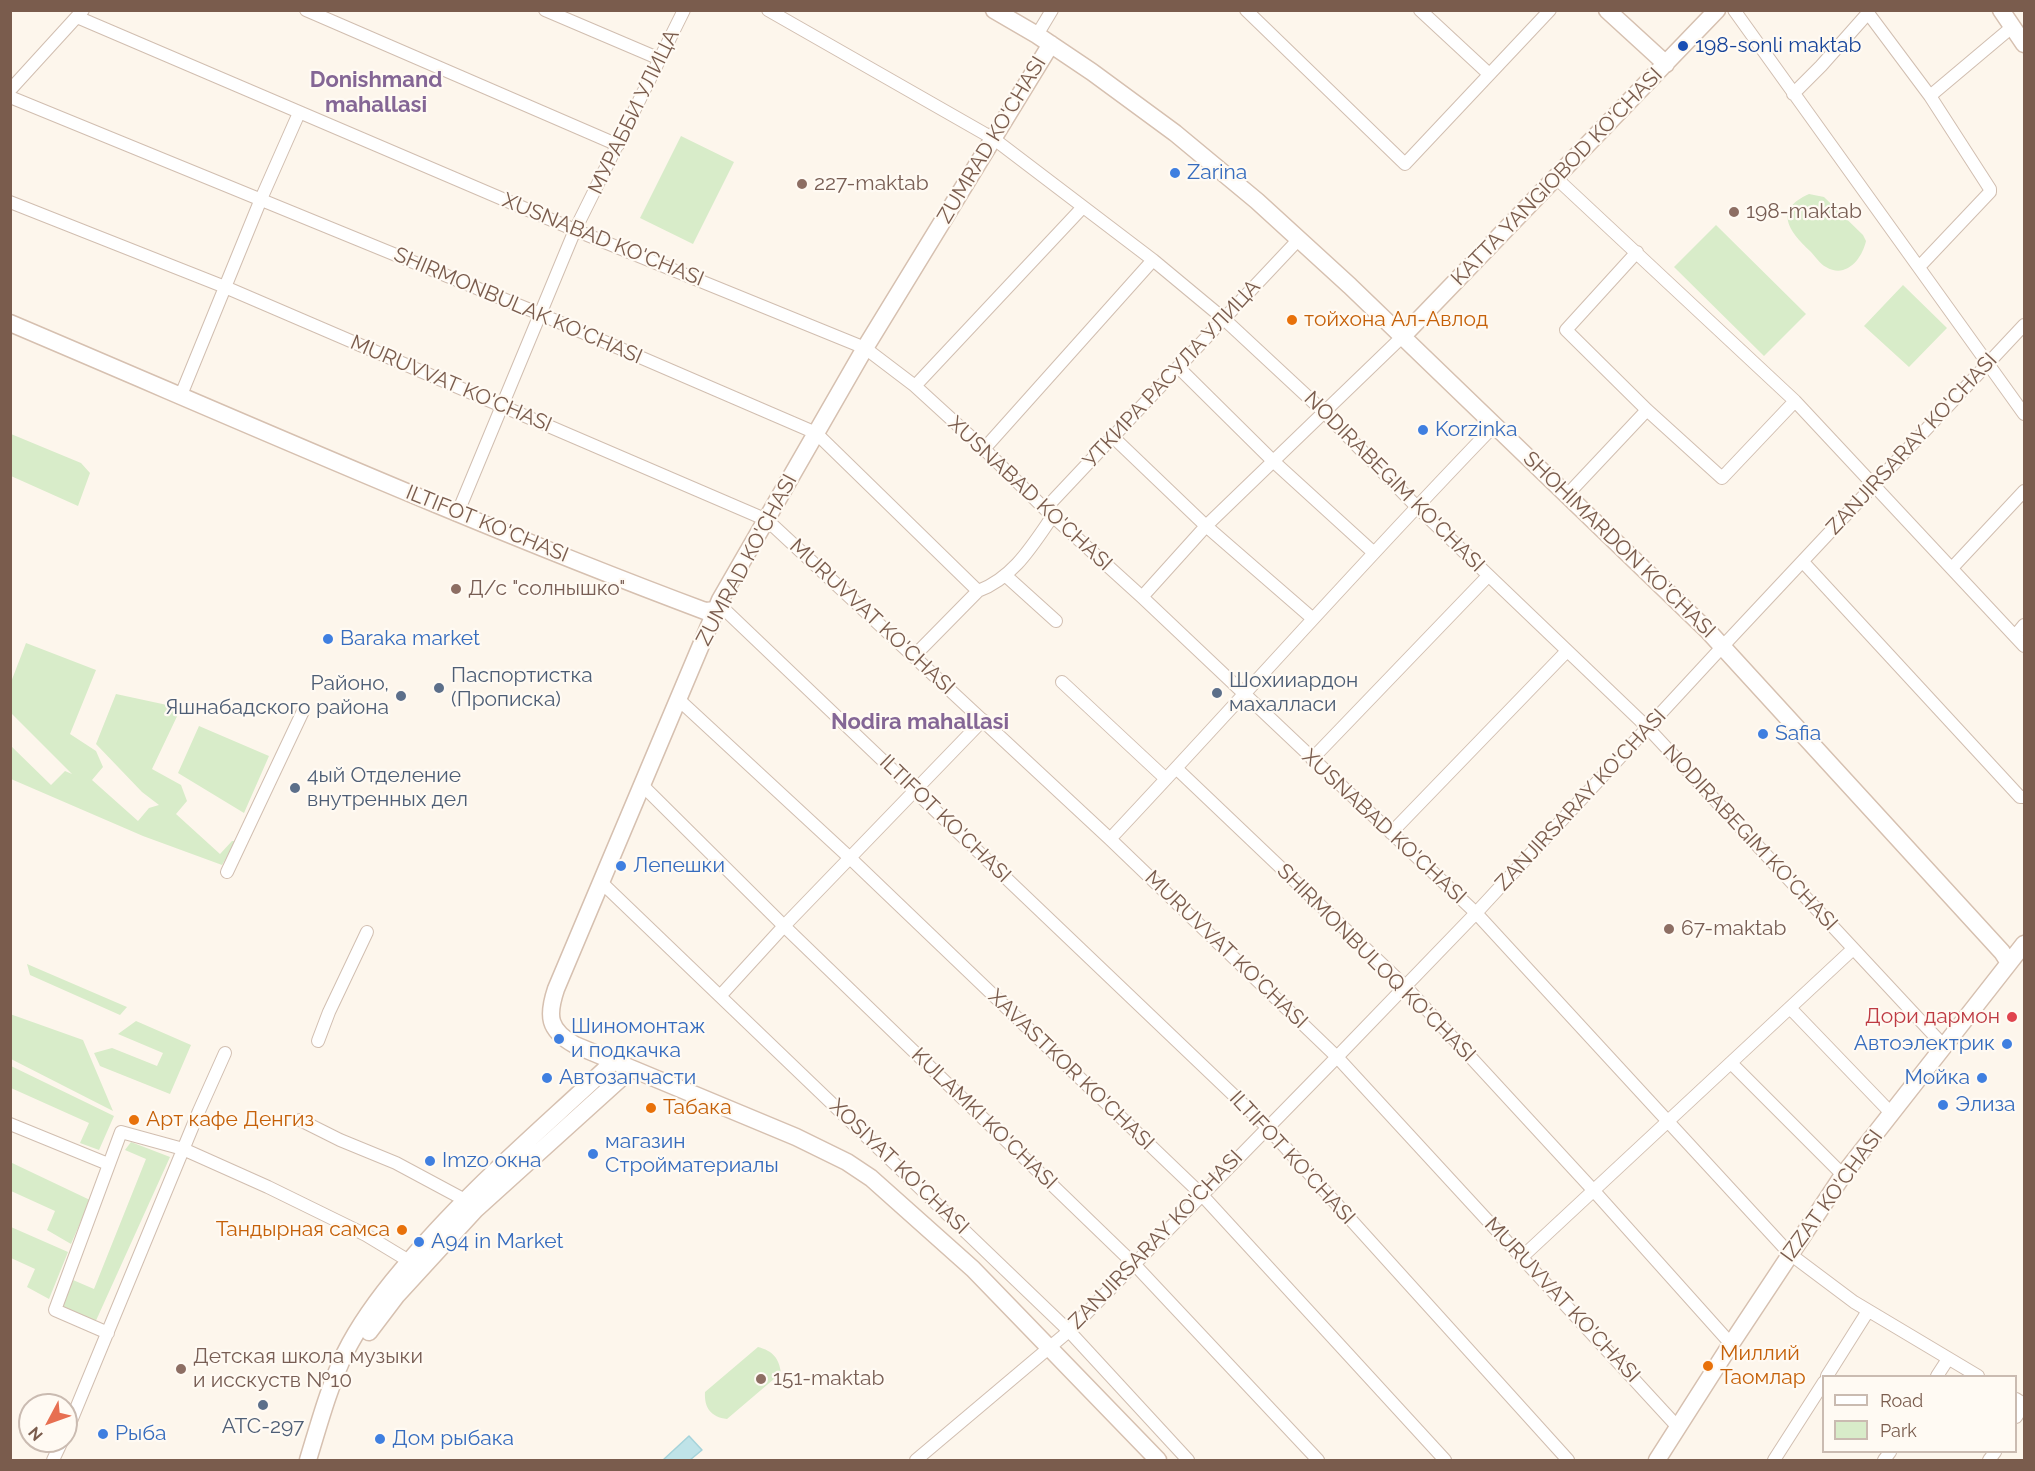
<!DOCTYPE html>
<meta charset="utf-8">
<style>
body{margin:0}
#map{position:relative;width:2035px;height:1471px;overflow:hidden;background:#fdf6ec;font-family:Raleway,sans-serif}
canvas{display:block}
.frame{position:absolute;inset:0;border:12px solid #7a5c4d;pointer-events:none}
.legend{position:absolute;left:1822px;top:1375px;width:195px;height:78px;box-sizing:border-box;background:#fffaf3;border:2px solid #cabbb1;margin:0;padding:8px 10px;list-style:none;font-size:18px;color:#7a5c4d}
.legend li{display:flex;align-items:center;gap:12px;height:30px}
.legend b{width:30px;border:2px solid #cabbb1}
.north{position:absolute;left:18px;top:1393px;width:60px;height:60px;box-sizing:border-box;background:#fffaf3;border:2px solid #cabbb1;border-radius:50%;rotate:229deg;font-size:16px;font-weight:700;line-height:24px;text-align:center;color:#7a5c4d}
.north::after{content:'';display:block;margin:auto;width:21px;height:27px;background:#e76f51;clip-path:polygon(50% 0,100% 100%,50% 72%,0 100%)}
</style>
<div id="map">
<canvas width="2035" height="1471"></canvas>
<div class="frame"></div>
<ul class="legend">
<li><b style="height:8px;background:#fff"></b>Road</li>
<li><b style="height:16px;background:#d8ecc9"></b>Park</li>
</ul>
<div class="north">N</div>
</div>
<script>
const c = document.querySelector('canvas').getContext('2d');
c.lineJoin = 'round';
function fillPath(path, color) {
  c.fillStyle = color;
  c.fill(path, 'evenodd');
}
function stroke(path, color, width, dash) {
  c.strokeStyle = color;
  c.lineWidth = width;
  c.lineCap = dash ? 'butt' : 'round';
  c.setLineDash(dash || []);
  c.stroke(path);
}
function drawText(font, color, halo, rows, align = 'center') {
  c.font = font + ' Raleway,sans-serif';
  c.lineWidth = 4.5;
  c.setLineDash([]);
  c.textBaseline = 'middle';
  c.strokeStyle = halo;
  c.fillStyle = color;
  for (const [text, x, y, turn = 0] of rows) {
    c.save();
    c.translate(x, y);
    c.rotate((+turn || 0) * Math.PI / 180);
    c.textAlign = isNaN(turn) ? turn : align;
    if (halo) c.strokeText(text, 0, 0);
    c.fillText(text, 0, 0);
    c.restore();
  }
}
fillPath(new Path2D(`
 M681,136L734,162L693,244L640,218Z
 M1809,194L1824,197L1863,235L1866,241C1862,259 1846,279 1826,267C1820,264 1815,256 1810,251C1789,231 1773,210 1809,194Z
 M1716,225L1806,314L1764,356L1674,267Z
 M1903,285L1947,328L1909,367L1864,326Z
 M11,434L81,463L90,473L78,506L11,476Z
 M26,643L96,670L70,734L96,751L103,767L92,780L138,821L149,808L159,805L142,792L96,744L116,694L181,708L152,769L181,785L187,801L176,814L220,854L232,841H236L222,865L143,836L11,779L10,745L51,785L65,771L72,774L11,713V682Z
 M199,726L269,756L244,813L178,773Z
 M27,964L127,1007L120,1015L30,975Z
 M10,1014L83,1040L113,1111L11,1059Z
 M136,1021L191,1045L170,1094L100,1066L94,1053L112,1048L157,1066L163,1053L118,1034Z
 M11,1066L114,1116L99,1150L80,1143L89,1123L11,1088Z
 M131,1142L170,1157L94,1325L55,1310L73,1280L94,1289L146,1159L125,1150Z
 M10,1162L90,1200L71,1244L47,1230L55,1211L11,1191Z
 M11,1227L68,1252L49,1299L27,1287L35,1269L11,1258Z
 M758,1347C773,1351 779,1358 781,1373L727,1419C711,1417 704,1408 705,1392Z`), '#d8ecc9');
const water = new Path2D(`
 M689,1436L702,1450L690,1460H663Z`);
fillPath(water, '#bfe3e8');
stroke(water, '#a5d3da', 1.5);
const street = new Path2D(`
 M306,10L618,145
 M545,10L660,59
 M768,10L994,139L1153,260L1224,319L1324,412L1416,506L1647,727L1944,1046
 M1246,10L1405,164L1550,10
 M1420,10L1489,74
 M1734,10L2024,414
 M77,17L575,230L865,348L915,386L984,449L1046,510L1142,597L1476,913L1790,1254L1854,1302L1978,1376
 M1037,35L1052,10
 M10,90L83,10
 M1793,94L1821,66L1868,13L1930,96L1990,189V192L1919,267
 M1930,96L2012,27
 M10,97L540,314L816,433L978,591
 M1556,178L1795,401L2024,646
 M10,202L225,287L767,520L1110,839L1337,1057L1674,1423L1679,1425
 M1637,252L1566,330L1647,410L1722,478L1795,401
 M1178,367L1273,461L1374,553
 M915,386L1083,207
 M181,395L261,199L299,113
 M1113,437L1206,526L1312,618
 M984,449L1153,260
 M1567,495L1647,410
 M1045,509L1299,239
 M458,512L575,230L684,10
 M1803,562L2020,797H2024
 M1952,568L2024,491
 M1005,575L1056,621
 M1142,597L1206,526L1403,336
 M716,610H725L1267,1127L1568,1460
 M2015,636L2024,625
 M914,656L978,591C1013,578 1032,546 1052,517
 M1062,682L1166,779
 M678,699L850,858L1201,1194L1445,1460
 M1312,759L1488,576
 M1176,768L1405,986L1594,1191L1731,1344
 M642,785L784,926L1134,1264L1318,1460
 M1391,833L1567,651
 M1110,839C1239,702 1363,561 1494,426
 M227,872L304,709
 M601,882L1069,1331L1188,1460
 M721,995L784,926L983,720
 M1790,1008L1892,1114
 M318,1041L329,1012L367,932
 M1731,1063L1843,1175
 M300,1120L340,1140L396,1163L465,1200L470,1204
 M10,1124L108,1164
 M1522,1257L1853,949
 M108,1333L55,1310L121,1132L183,1149L268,1187L366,1235L414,1264
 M1827,1376L1868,1311
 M1937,1376L1948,1359
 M2016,1399L2024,1404L2016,1417
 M66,1433L199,1111L225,1053
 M53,1460L62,1441
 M916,1460L1069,1331L1337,1057L1476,913L1723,646L2024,325
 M1774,1460L1824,1382
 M1884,1460L1890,1452
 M1989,1460L1995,1452`);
const secondary = new Path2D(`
 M994,10L1037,35L1092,72L1175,133L1257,201L1350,286L1709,632L2002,952L2009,963
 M1607,10L1666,64
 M2001,10L2024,44
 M1051,44L865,348L720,600L556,989C547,1016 548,1030 575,1045L796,1137L847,1162L871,1178L973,1269L1158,1460
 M10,323C241,421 470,523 705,611L716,610
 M1403,336L1717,10
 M369,1332L397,1295L475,1210L630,1070
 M308,1460C319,1424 329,1387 345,1353C360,1323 380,1296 402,1270C464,1194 541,1130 613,1062
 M1657,1460L1731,1344L1843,1175L2024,944`);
stroke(street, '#d1beb0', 14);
stroke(secondary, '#d6c0b0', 19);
stroke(street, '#fff', 12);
stroke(secondary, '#fff', 16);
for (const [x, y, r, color] of [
 [1683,46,6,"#1a4fb4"],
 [1175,173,6,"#3f7fe0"],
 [802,184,6,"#8d6e63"],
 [1734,212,6,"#8d6e63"],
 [1292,320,6,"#e8710a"],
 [1423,430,6,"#3f7fe0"],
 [456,589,6,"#8d6e63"],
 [328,639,6,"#3f7fe0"],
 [439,688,6,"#5c6f8a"],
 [1217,693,6,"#5c6f8a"],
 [401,696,6,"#5c6f8a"],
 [1763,734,6,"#3f7fe0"],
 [295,788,6,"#5c6f8a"],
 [621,866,6,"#3f7fe0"],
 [1669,929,6,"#8d6e63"],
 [2012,1017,6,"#e0444e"],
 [559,1039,6,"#3f7fe0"],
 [2007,1044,6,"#3f7fe0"],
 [547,1078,6,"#3f7fe0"],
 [1982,1078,6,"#3f7fe0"],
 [1943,1105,6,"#3f7fe0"],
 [651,1108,6,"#e8710a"],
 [134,1120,6,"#e8710a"],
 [593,1154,6,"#3f7fe0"],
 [430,1161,6,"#3f7fe0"],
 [402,1230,6,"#e8710a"],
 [419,1242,6,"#3f7fe0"],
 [1708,1366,6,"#e8710a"],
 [181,1369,6,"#8d6e63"],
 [761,1379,6,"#8d6e63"],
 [263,1405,6,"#5c6f8a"],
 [103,1434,6,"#3f7fe0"],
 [380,1439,6,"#3f7fe0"]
]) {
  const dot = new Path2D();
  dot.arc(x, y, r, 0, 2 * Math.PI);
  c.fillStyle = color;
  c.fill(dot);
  stroke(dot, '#fffaf3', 2);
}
drawText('21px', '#164399', '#fffaf3', [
 ["198-sonli maktab",1695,46]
], 'left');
drawText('21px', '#7a5c4d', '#fffaf3', [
 ["МУРАББИ УЛИЦА",634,112,-64],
 ["ZUMRAD KO'CHASI",992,140,-59],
 ["KATTA YANGIOBOD KO'CHASI",1557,177,-46],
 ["XUSNABAD KO'CHASI",603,240,22],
 ["SHIRMONBULAK KO'CHASI",518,306,23],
 ["УТКИРА РАСУЛА УЛИЦА",1172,374,-47],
 ["MURUVVAT KO'CHASI",451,384,23],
 ["ZANJIRSARAY KO'CHASI",1912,444,-47],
 ["NODIRABEGIM KO'CHASI",1394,482,45],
 ["XUSNABAD KO'CHASI",1030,494,43],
 ["ILTIFOT KO'CHASI",487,524,22],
 ["SHOHIMARDON KO'CHASI",1619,545,44],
 ["ZUMRAD KO'CHASI",747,560,-62],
 ["MURUVVAT KO'CHASI",872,617,43],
 ["ZANJIRSARAY KO'CHASI",1581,800,-47],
 ["ILTIFOT KO'CHASI",945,819,44],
 ["XUSNABAD KO'CHASI",1384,827,43],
 ["NODIRABEGIM KO'CHASI",1750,838,47],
 ["MURUVVAT KO'CHASI",1226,950,44],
 ["SHIRMONBULOQ KO'CHASI",1376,963,45],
 ["XAVASTKOR KO'CHASI",1071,1070,44],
 ["KULAMKI KO'CHASI",984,1119,44],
 ["ILTIFOT KO'CHASI",1292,1158,47],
 ["XOSIYAT KO'CHASI",899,1167,44],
 ["IZZAT KO'CHASI",1832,1196,-54],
 ["ZANJIRSARAY KO'CHASI",1156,1240,-46],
 ["MURUVVAT KO'CHASI",1562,1300,47]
]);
drawText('21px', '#366cbe', '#fffaf3', [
 ["Zarina",1187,173],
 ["Korzinka",1435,430],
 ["Baraka market",340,639],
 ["Safia",1775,734],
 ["Лепешки",633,866],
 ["Шиномонтаж",571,1027],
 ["и подкачка",571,1051],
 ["Автоэлектрик",1995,1044,"right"],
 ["Автозапчасти",559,1078],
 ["Мойка",1970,1078,"right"],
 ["Элиза",1955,1105],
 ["магазин",605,1142],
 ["Стройматериалы",605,1166],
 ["Imzo окна",442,1161],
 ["A94 in Market",431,1242],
 ["Рыба",115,1434],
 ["Дом рыбака",392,1439]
], 'left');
drawText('21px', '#785e54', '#fffaf3', [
 ["227-maktab",814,184],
 ["198-maktab",1746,212],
 ["Д/с \"солнышко\"",468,589],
 ["67-maktab",1681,929],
 ["Детская школа музыки",193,1357],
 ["и исскуств №10",193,1381],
 ["151-maktab",773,1379]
], 'left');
drawText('21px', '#c56008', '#fffaf3', [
 ["тойхона Ал-Авлод",1304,320],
 ["Табака",663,1108],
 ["Арт кафе Денгиз",146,1120],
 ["Тандырная самса",390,1230,"right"],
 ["Миллий",1720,1354],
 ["Таомлар",1720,1378]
], 'left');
drawText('21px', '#4e5e75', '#fffaf3', [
 ["Паспортистка",451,676],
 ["(Прописка)",451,700],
 ["Шохииардон",1229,681],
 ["махалласи",1229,705],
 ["Районо,",389,684,"right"],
 ["Яшнабадского района",389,708,"right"],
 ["4ый Отделение",307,776],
 ["внутренных дел",307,800],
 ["АТС-297",263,1427,"center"]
], 'left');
drawText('21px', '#be3a42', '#fffaf3', [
 ["Дори дармон",2000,1017]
], 'right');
drawText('bold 22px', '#846695', '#fffaf3', [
 ["Donishmand",376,80],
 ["mahallasi",376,105],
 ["Nodira mahallasi",920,722]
]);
</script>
